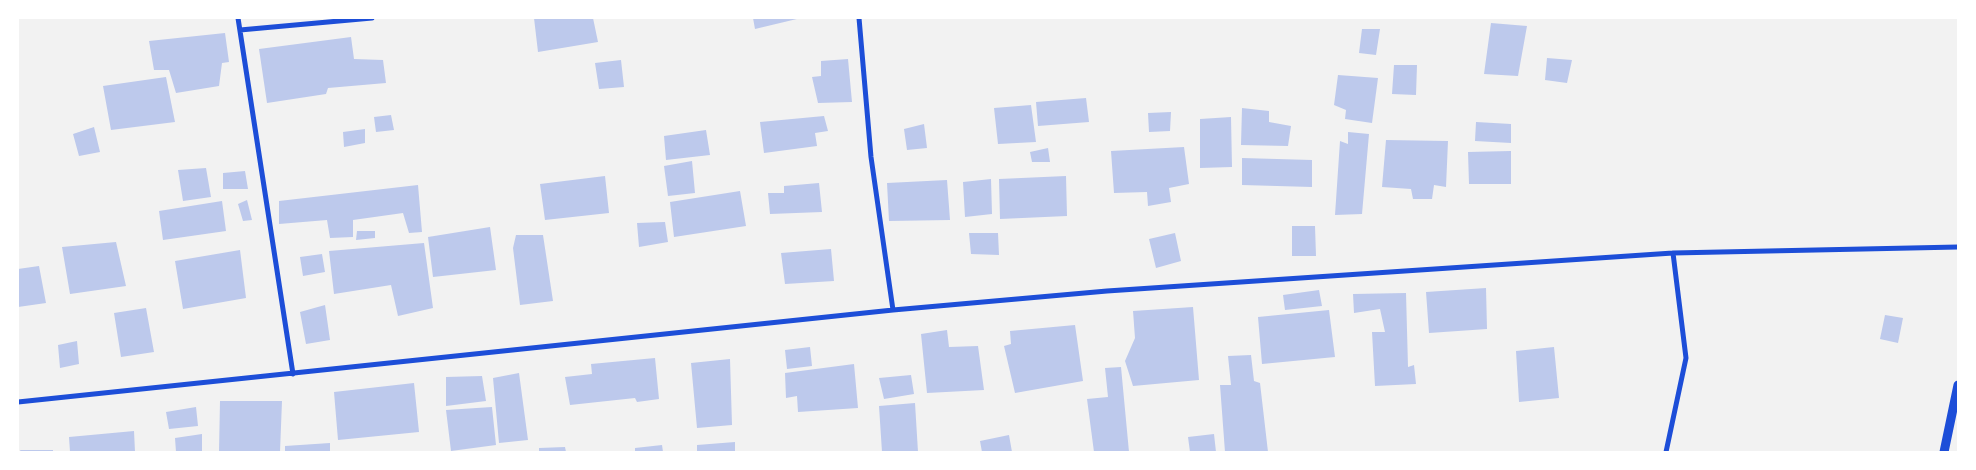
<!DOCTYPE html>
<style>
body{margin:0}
#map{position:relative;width:1976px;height:470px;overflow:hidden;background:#f2f2f2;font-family:Bitter,serif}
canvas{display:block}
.frame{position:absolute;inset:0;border:19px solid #fff;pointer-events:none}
</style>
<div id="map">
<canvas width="1976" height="470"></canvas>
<div class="frame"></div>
</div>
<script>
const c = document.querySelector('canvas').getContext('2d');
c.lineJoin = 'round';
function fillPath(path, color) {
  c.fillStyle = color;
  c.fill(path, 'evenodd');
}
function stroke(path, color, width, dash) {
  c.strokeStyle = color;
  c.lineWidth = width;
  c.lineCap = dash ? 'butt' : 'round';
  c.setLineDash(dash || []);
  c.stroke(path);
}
fillPath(new Path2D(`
 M534,18H593L598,42L538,52Z
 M753,18H801L755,29Z
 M1491,23L1527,26L1518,76L1484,74Z
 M1362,29H1380L1376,55L1359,53Z
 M225,33L229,62L222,63L219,86L176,93L169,70H154L149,41Z
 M351,37L354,59L383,60L386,83L328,88L326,94L267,103L259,49Z
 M1547,58L1572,60L1567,83L1545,80Z
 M848,59L852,102L818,103L812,77L821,76V61Z
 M621,60L624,87L599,89L595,63Z
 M1394,65H1417L1416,95L1392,94Z
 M1338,75L1378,78L1372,123L1345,119L1346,110L1334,105Z
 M166,77L175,122L111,130L103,86Z
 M1086,98L1089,122L1038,126L1036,102Z
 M1031,105L1036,142L998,144L994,108Z
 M1242,108L1269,111V122L1291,126L1288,146L1241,145Z
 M1171,112L1170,131L1149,132L1148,113Z
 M391,115L394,130L376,132L374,117Z
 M824,116L828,131L815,133L817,146L764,153L760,122Z
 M1231,117L1232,167L1200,168V119Z
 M1476,122L1511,124V143L1475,141Z
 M924,124L927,148L907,150L904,129Z
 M94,127L100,152L79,156L73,134Z
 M365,129V143L344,147L343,132Z
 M706,130L710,155L666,160L664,136Z
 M1348,132L1369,134L1362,214L1335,215L1340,141L1348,144Z
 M1386,140L1448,141L1446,187L1434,185L1432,199H1413L1411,189L1382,187Z
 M1184,147L1189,184L1169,188L1171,202L1148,206L1147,192L1114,193L1111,151Z
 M1048,148L1050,162H1032L1030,152Z
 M1511,151V184H1469L1468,152Z
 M1242,158L1312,160V187L1242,185Z
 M692,161L695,193L668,196L664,166Z
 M206,168L211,197L183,201L178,170Z
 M245,171L248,189H223V173Z
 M605,176L609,213L545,220L540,184Z
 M1066,176L1067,216L1000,219L999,179Z
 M991,179L992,214L965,217L963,182Z
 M947,180L950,220L889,221L887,183Z
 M819,183L822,212L770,214L768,193H784V186Z
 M418,185L422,232L409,233L403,213L353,220V237L330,238L327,220L279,224V201Z
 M740,191L746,226L674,237L670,202Z
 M247,200L252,220L243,221L238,204Z
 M222,201L226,231L163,240L159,211Z
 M665,222L668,242L639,247L637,223Z
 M1292,226H1315L1316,256H1292Z
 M490,227L496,270L433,277L428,237Z
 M357,231H375V238L356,240Z
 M969,233H998L999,255L971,254Z
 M1175,233L1181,261L1156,268L1149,239Z
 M516,235H543L553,301L520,305L513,248Z
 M116,242L126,286L70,294L62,247Z
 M424,243L433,308L398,316L391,285L334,294L329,251Z
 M831,249L834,281L785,284L781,253Z
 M240,250L246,298L183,309L175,261Z
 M322,254L325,272L303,276L300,257Z
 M39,266L46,303L18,307V269Z
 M1486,288L1487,329L1429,333L1426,292Z
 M1319,290L1322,306L1285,310L1283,295Z
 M1406,293L1408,367L1414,365L1416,384L1375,386L1372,332H1385L1380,309L1354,313L1353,294Z
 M325,305L330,340L306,344L300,312Z
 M1193,307L1199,380L1133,386L1125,361L1135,338L1133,311Z
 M146,308L154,352L121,357L114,313Z
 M1329,310L1335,357L1262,364L1258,317Z
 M1885,315L1903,318L1898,343L1880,339Z
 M1075,325L1083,381L1015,393L1004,346L1011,344L1010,331Z
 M947,330L949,347L978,346L984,390L927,393L921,334Z
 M77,341L79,364L60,368L58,345Z
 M810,347L812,366L787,369L785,350Z
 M1554,347L1559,398L1519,402L1516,351Z
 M1251,355L1254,381L1260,383L1268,452H1225L1220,385H1231L1228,356Z
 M655,358L659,399L637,402L635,398L570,405L565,377L592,374L591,364Z
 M730,359L732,425L697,428L691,363Z
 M854,364L858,408L798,412L797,396L786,398L785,373Z
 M1121,367L1129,452H1094L1087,399L1108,397L1105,368Z
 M519,373L528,440L499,443L493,378Z
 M911,375L914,394L884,399L879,378Z
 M482,376L486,401L446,406V377Z
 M414,383L419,432L338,440L334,392Z
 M220,401H282L280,452H219Z
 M915,403L918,452H882L879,406Z
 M196,407L198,426L169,429L166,412Z
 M492,407L496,445L451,451L446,410Z
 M134,431L135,452H70L69,437Z
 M202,434V452H176L175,438Z
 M1214,434L1216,452H1190L1188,437Z
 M1009,435L1012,452H982L980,441Z
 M735,442V452H697V445Z
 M330,443V452H285V446Z
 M662,445L663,452H635V448Z
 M565,447L566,452H539V448Z
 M20,450H53V452H21Z`), '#bdc9ec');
stroke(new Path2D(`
 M238,18L293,374
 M859,18L871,157L893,310
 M240,30L372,18
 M18,402L893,310L1107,291L1673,253L1958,247
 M1666,452L1686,358L1673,253`), '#1d4ed8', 5);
stroke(new Path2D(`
 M1944,452L1958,385`), '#1d4ed8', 9);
</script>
